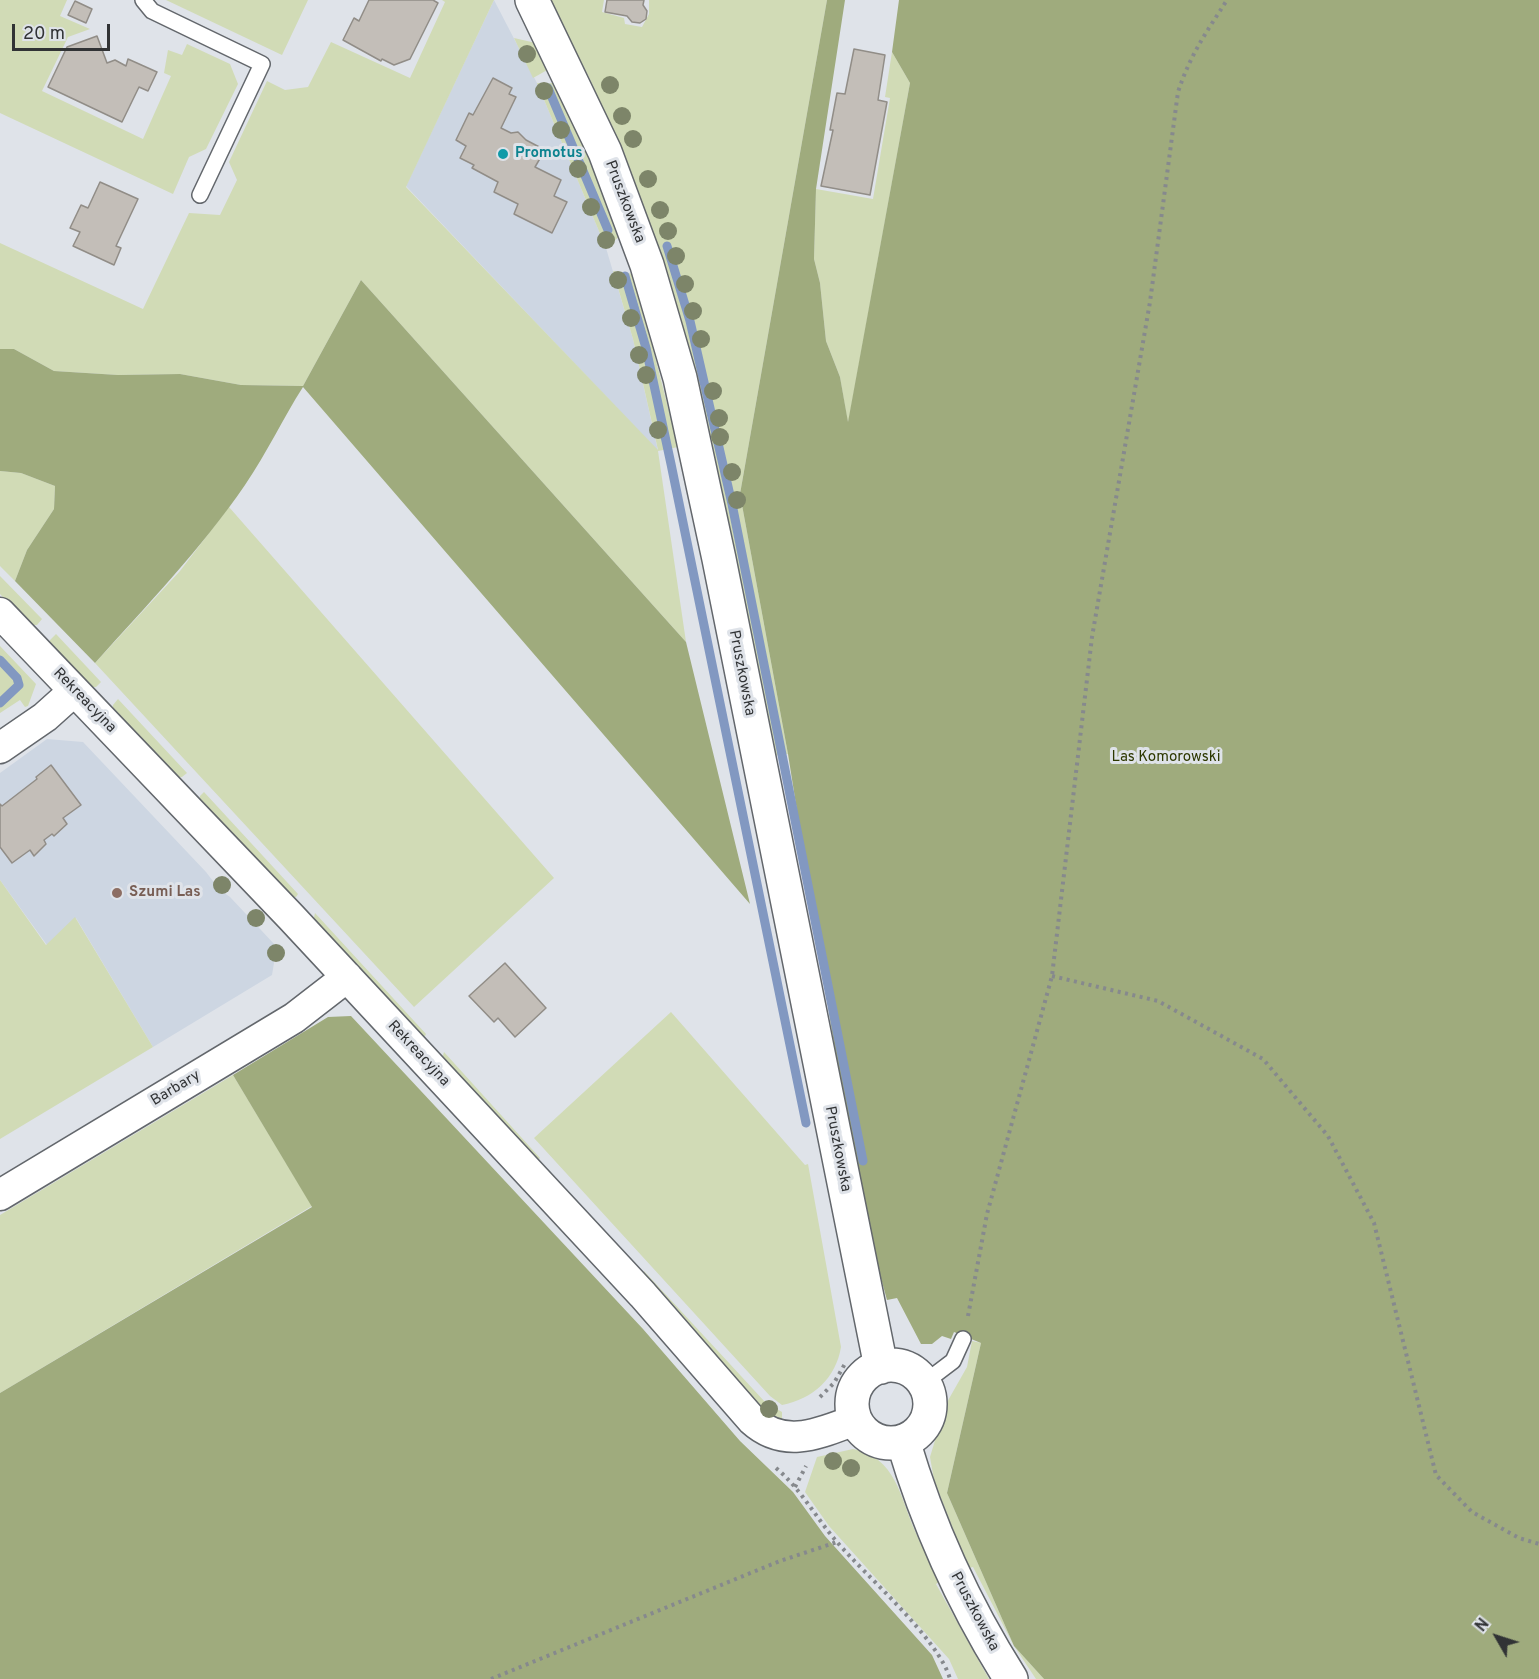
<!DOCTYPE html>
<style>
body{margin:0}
#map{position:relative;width:1539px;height:1679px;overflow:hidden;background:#dfe3e9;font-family:Overpass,sans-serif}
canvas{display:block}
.north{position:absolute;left:1467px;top:1607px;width:60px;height:60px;-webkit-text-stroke:4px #dfe3e9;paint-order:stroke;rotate:309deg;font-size:16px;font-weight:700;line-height:24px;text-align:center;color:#313335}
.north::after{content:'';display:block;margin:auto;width:21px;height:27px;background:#313335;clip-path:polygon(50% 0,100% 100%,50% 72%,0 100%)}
.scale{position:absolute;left:12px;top:24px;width:98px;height:27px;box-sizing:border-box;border:3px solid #313335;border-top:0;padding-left:8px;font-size:18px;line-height:21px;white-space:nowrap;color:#313335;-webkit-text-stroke:4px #dfe3e9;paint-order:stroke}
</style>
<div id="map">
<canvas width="1539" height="1679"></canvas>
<div class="north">N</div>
<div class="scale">20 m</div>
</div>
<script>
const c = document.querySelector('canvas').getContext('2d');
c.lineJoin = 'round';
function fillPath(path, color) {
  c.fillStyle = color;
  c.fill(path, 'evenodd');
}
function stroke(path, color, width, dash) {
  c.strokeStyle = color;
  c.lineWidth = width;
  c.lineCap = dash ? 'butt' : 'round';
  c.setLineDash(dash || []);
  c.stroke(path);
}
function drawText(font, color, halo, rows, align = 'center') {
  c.font = font + ' Overpass,sans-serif';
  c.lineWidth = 6;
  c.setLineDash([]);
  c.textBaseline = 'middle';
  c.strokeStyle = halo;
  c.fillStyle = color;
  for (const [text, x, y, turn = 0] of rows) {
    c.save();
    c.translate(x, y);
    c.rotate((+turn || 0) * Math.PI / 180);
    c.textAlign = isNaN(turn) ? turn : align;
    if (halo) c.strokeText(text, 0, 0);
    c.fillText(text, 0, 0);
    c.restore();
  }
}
fillPath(new Path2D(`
 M494,0L537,83L606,248L633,339L658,451L406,186Z
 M47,739L83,742L206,872L219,889L230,897L276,946L270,951L274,963L272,975L153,1047L76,918L47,945L0,880V773Z`), '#cdd6e2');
fillPath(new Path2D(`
 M0,0H67L60,16L90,29L68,37L42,91L143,139L171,76L164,73L168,50L182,55L187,44L230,64L238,84L206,149L189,157L173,194L0,113Z
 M166,0H308L282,55Z
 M442,0H494L406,187L658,450L633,339L613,271L634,274L678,447L658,451L686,642L361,280L303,386L241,385L180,374L118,375L54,371L14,349H0V243L143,309L189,213L220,215L237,180L229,162L267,81L285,90L308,87L331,42L410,78L445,2Z
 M548,0H604L602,12L624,18L625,24L642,27L649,14V0H827L740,494L788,754L772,756L616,140L589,77Z
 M514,38L536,43L549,69L533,78Z
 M892,52L910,83L848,424L840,377L826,341L820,283L814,259L816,189L873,199L890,98L885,97Z
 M537,83H557L573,117L621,235L606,248Z
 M0,471L21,473L55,486L54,509L27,550L15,581L0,566Z
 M229,507L554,878L414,1007L95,663L180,571Z
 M0,576L42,619L37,625H29L0,594Z
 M56,634L101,682L96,687H90L50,647V640Z
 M0,646L36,684L28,706L25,707L20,700L0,713Z
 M118,699L187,773L182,777L175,778L112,712L113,705Z
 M204,792L298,894L296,897H288L199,803L200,796Z
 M0,880L46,945L75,917L153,1047L0,1139Z
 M315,913L426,1034L425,1036H417L313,922Z
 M671,1012L805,1165L808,1164L841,1347C836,1378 813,1399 782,1405L770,1396L534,1138Z
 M444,1052L540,1158L539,1159L532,1158L441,1062Z
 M233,1075L312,1206L0,1393V1215Z
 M644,1271L765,1402L782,1412V1420L768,1417L673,1306L644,1278Z
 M972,1341L981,1343L947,1493L1014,1646L1044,1679H1036L1014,1646L973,1567L968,1568L934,1480L930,1457L946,1404L967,1367Z
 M853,1449C896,1457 900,1497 915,1531C922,1548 932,1564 941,1581L936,1584L989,1679H958L949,1659L829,1526L805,1492L817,1457Z`), '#d1dbb6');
fillPath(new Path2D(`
 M827,0H845L816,189L814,259L820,283L826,341L840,377L848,422L910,83L892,52L899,0H1539V1679H1044L1014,1646L947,1493L981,1343L954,1332L951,1339L942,1336L932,1344H921L897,1298L887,1300L867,1227L851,1151L788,754L740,494Z
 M361,280L686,642L750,904L303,387C283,418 267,453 245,485C201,549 147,605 95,663L15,581L27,550L54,509L55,486L21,473L0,471V349H14L54,371L118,375L180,374L241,385L303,386Z
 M351,1016L643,1329L740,1441L793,1492L825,1536L932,1655L943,1679H0V1393L312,1207L233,1075L328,1017Z`), '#9fab7d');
stroke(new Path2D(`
 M548,88L608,230
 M667,246L690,321L732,504L863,1161
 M625,276L646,348L671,464L806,1123
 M0,660L17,678L19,685L0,703`), '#8298c1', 9);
const building = new Path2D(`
 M369,0H433L438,3L410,59L394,65L382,59L381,61L343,40L354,18L359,21Z
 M607,0H644L643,5L647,11L646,19L640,23L632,22L627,16L605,12Z
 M75,1L92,9L86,23L68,15Z
 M97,36L107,63L115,60L126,66L128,59L157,72L148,91L139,87L122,122L48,87L67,47Z
 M854,49L885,55L878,100L887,102L870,195L821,186L833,130H830L837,93L845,94Z
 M493,78L512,88L509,94L516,97L501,128L511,133L518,132L526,140L545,150L535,167L561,180L554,196L567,202L552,233L514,214L518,204L494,192L498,182L472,168L474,165L460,158L466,146L456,140L469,113L473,115Z
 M100,182L138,199L116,246L121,248L114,265L73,246L80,232L70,228L81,205L88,208Z
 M51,765L81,805L63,818L67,824L54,836L52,834L44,840L46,844L34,856L30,850L12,863L0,847V804L2,806L37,779L36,777Z
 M505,963L546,1008L515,1037L498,1018L494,1022L469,996Z`);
fillPath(building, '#c3beb8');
stroke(building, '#918d87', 1.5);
const lane = new Path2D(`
 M143,0L152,11L262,64L200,195
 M924,1383L953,1361L963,1339`);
const street = new Path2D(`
 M0,613L291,917L643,1295L752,1420C785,1450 820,1433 855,1420
 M0,748L45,717L74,691
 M0,1195L294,1018L347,977`);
const secondary = new Path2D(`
 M532,0L605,152L647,265L680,378L719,559L881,1367
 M852 1404a39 39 0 1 1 78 0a39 39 0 1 1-78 0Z
 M903,1441C928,1525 964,1605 1011,1679`);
stroke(lane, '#63676c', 18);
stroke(street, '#63676c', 33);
stroke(secondary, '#63676c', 36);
stroke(new Path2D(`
 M1052,976L1158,1001L1263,1059L1328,1136L1374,1223L1436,1475L1472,1512L1519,1538L1539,1544
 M968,1316L987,1214L1052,976L1092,637L1150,302L1178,92C1191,53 1206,33 1227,0
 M820,1397L834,1383L846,1362
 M776,1468C801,1489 816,1518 837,1542C866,1576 939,1639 950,1679
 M795,1487L806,1466
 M491,1679L780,1561L837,1542`), '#86898d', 4, [3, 4.5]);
stroke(lane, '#fff', 15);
stroke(street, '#fff', 30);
stroke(secondary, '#fff', 33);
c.fillStyle = '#7d8569';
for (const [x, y] of [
 [527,54],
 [610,85],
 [544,91],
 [622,116],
 [561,130],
 [633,139],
 [578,169],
 [648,179],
 [591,207],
 [660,210],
 [668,231],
 [606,240],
 [676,256],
 [618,280],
 [685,284],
 [693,311],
 [631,318],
 [701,339],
 [639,355],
 [646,375],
 [713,391],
 [719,418],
 [658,430],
 [720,437],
 [732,472],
 [737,500],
 [222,885],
 [256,918],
 [276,953],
 [769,1409],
 [833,1461],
 [851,1468]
]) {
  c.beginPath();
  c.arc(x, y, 9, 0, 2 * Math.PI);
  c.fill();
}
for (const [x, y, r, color] of [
 [503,154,6,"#0f9aa8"],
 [117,893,6,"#8d6e63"]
]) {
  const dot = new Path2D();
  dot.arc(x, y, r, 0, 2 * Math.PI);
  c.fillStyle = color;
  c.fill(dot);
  stroke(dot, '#dfe3e9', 2);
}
drawText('bold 15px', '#0d838f', '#dfe3e9', [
 ["Promotus",515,154]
], 'left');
drawText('15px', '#313335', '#dfe3e9', [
 ["Pruszkowska",624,202,69],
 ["Pruszkowska",741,673,79],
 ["Rekreacyjna",84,701,46],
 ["Rekreacyjna",418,1054,47],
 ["Barbary",176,1089,-31],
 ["Pruszkowska",837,1149,79],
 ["Pruszkowska",974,1612,62]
]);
drawText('15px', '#2d3800', '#dfe3e9', [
 ["Las Komorowski",1166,758]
]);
drawText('bold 15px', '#785e54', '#dfe3e9', [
 ["Szumi Las",129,893]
], 'left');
</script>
